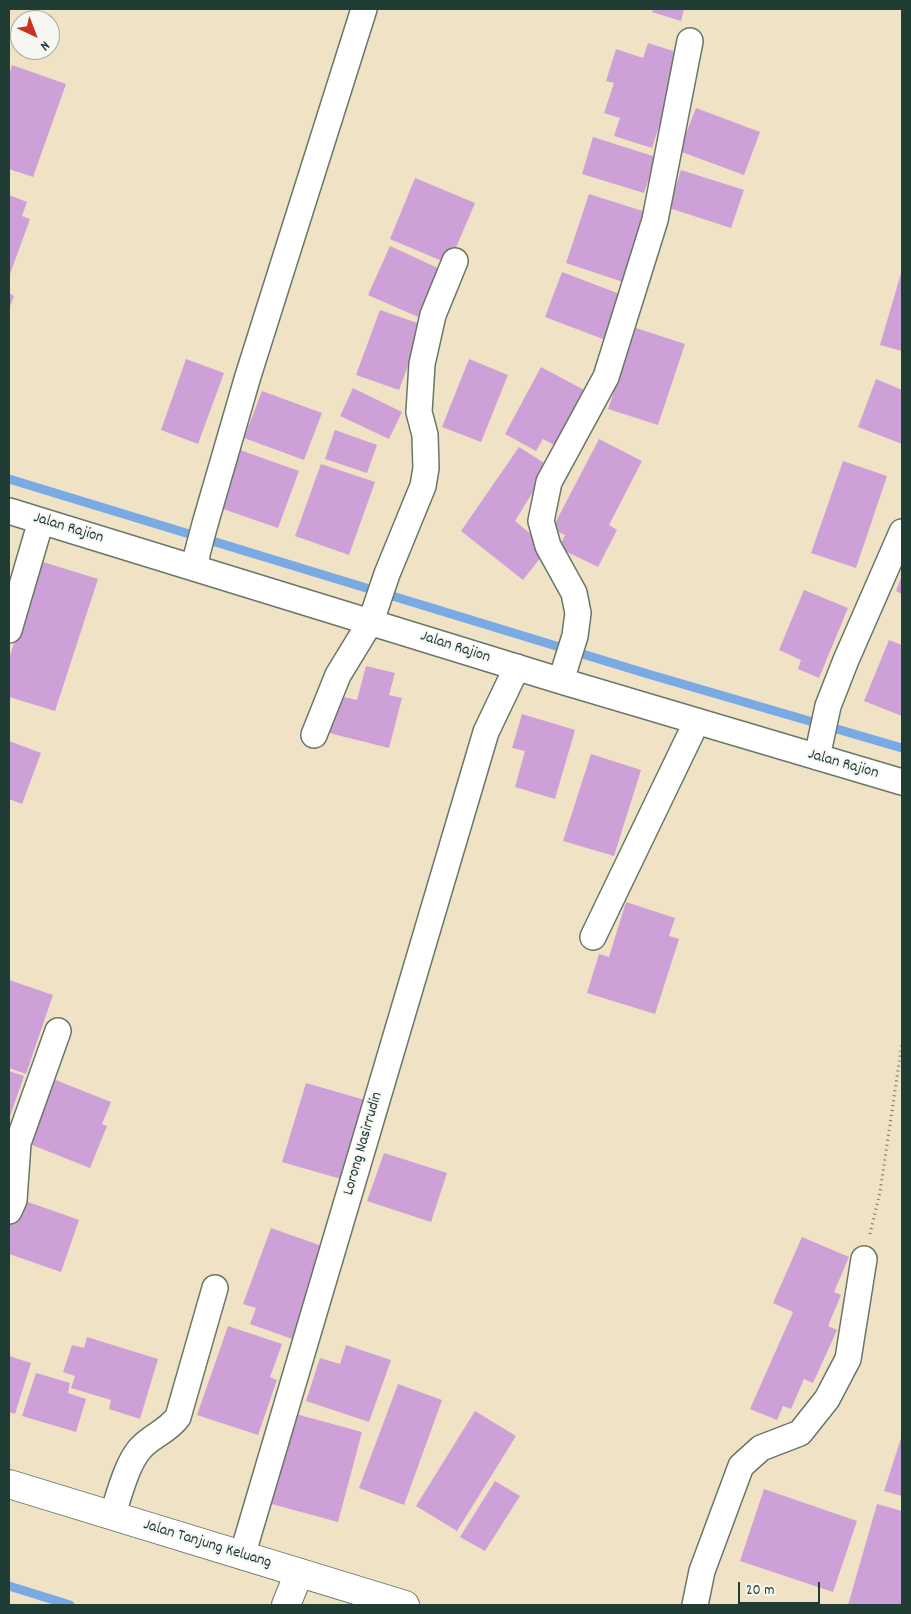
<!DOCTYPE html>
<style>
body{margin:0}
#map{position:relative;width:911px;height:1614px;overflow:hidden;background:#f0e2c5;font-family:Dekko,sans-serif}
canvas{display:block}
.frame{position:absolute;inset:0;border:10px solid #1f3d34;pointer-events:none}
.north{position:absolute;left:10px;top:10px;width:50px;height:50px;box-sizing:border-box;background:#f6f6f2;border:1px solid #a0aca6;border-radius:50%;rotate:137deg;font-size:14px;font-weight:700;line-height:20px;text-align:center;color:#1f3d34}
.north::after{content:'';display:block;margin:auto;width:18px;height:22px;background:#c8321e;clip-path:polygon(50% 0,100% 100%,50% 72%,0 100%)}
.scale{position:absolute;left:738px;top:1582px;width:82px;height:22px;box-sizing:border-box;border:2px solid #1f3d34;border-top:0;padding-left:6px;font-size:15px;line-height:18px;white-space:nowrap;color:#1f3d34;-webkit-text-stroke:4px #f6f6f2;paint-order:stroke}
</style>
<div id="map">
<canvas width="911" height="1614"></canvas>
<div class="frame"></div>
<div class="north">N</div>
<div class="scale">20 m</div>
</div>
<script>
const c = document.querySelector('canvas').getContext('2d');
c.lineJoin = 'round';
function stroke(path, color, width, dash) {
  c.strokeStyle = color;
  c.lineWidth = width;
  c.lineCap = dash ? 'butt' : 'round';
  c.setLineDash(dash || []);
  c.stroke(path);
}
function fillPath(path, color) {
  c.fillStyle = color;
  c.fill(path, 'evenodd');
}
function drawText(font, color, halo, rows, align = 'center') {
  c.font = font + ' Dekko,sans-serif';
  c.lineWidth = 4;
  c.setLineDash([]);
  c.textBaseline = 'middle';
  c.strokeStyle = halo;
  c.fillStyle = color;
  for (const [text, x, y, turn = 0] of rows) {
    c.save();
    c.translate(x, y);
    c.rotate((+turn || 0) * Math.PI / 180);
    c.textAlign = isNaN(turn) ? turn : align;
    if (halo) c.strokeText(text, 0, 0);
    c.fillText(text, 0, 0);
    c.restore();
  }
}
stroke(new Path2D(`
 M9,479L648,674L902,748
 M9,1586L70,1605`), '#79aae4', 9);
fillPath(new Path2D(`
 M653,9H684L681,21L652,12Z
 M648,43L683,54L652,148L614,136L620,118L604,113L614,83L606,81L616,49L643,58Z
 M12,65L66,84L33,177L9,169V75Z
 M696,108L760,132L744,175L679,151Z
 M593,137L656,157L644,193L582,174Z
 M681,170L744,190L731,228L669,208Z
 M415,178L475,203L449,264L390,239Z
 M589,194L649,213L626,283L566,263Z
 M9,195L27,202L22,216L30,219L9,277Z
 M390,246L440,269L418,317L368,295Z
 M902,270V351L880,345Z
 M562,272L625,296L608,341L545,317Z
 M9,293L14,296L9,309Z
 M380,310L423,325L399,390L356,375Z
 M636,328L685,344L658,425L608,409Z
 M186,359L224,373L198,444L161,430Z
 M469,359L508,375L481,442L442,427Z
 M541,367L586,391L556,446L543,439L536,451L505,434Z
 M876,379L902,390V444L858,427Z
 M353,388L402,412L389,439L340,416Z
 M262,391L322,413L304,460L244,438Z
 M335,430L377,445L367,473L325,459Z
 M599,439L642,461L609,525L617,530L598,567L559,548L565,535L552,529Z
 M519,447L549,466L515,521L548,548L523,580L461,531Z
 M240,450L299,471L278,528L220,508Z
 M843,461L887,476L856,568L811,553Z
 M321,464L375,482L349,555L295,536Z
 M40,561L98,579L55,711L9,697V659Z
 M902,575V594L896,591Z
 M804,590L848,608L819,678L798,669L801,660L779,650Z
 M889,640L902,645V716L864,701Z
 M366,666L395,673L389,695L402,698L389,748L329,733L339,696L357,700Z
 M522,714L575,730L555,799L515,787L525,751L512,748Z
 M9,741L41,753L22,804L9,799Z
 M591,754L641,770L614,856L563,841Z
 M626,902L675,918L669,936L679,939L655,1014L587,993L599,954L609,957Z
 M9,980L53,995L26,1074L9,1068Z
 M9,1071L24,1076L9,1119Z
 M53,1079L111,1102L102,1124L107,1126L90,1168L27,1143Z
 M306,1083L365,1100L341,1179L282,1162Z
 M384,1153L447,1173L431,1222L367,1201Z
 M17,1198L79,1220L61,1272L9,1254V1222Z
 M271,1228L322,1246L307,1287L317,1290L298,1341L250,1324L256,1308L243,1304Z
 M802,1237L849,1257L834,1292L841,1295L828,1326L837,1330L813,1383L804,1379L791,1409L783,1406L777,1420L750,1409L793,1312L773,1303Z
 M228,1326L282,1344L270,1377L277,1380L258,1435L197,1415Z
 M87,1337L158,1359L140,1419L109,1409L111,1400L71,1388L75,1376L63,1372L72,1345L84,1348Z
 M346,1345L391,1360L369,1422L306,1401L320,1358L340,1364Z
 M9,1356L31,1363L15,1414L9,1412Z
 M36,1373L70,1383L68,1393L86,1399L76,1432L22,1416Z
 M398,1384L442,1400L404,1505L359,1488Z
 M475,1411L516,1436L457,1531L416,1506Z
 M292,1413L362,1432L338,1522L268,1503Z
 M902,1435V1496L884,1491Z
 M495,1481L520,1496L485,1551L460,1537Z
 M764,1489L857,1521L833,1592L740,1561Z
 M877,1504L902,1511V1605H848Z`), '#cea0d8');
const minor = new Path2D(`
 M9,511L558,680L902,782
 M196,568L197,554L205,524L248,376L364,9
 M9,630L41,521
 M558,680L564,671L575,636L578,613L574,593L548,546L541,521L549,482L606,377L655,220L690,41
 M314,735L338,675L371,621L387,574L423,486L426,468L425,435L419,412L422,364L433,315L455,261
 M817,757L828,706L846,660L902,532
 M593,937L697,721
 M9,1211L14,1200L18,1143L58,1031
 M112,1516C119,1496 126,1466 139,1450C150,1436 166,1433 178,1417L215,1288
 M242,1556L486,732L517,667
 M695,1605L702,1571L741,1466L761,1448L800,1433L827,1399L848,1359L864,1259`);
const tertiary = new Path2D(`
 M286,1605L299,1573`);
const secondary = new Path2D(`
 M9,1484L405,1605`);
stroke(minor, '#687767', 28);
stroke(tertiary, '#687767', 30);
stroke(secondary, '#687767', 30);
stroke(new Path2D(`
 M870,1234L880,1192L902,1043`), '#687767', 3, [1, 4]);
stroke(minor, '#fff', 25);
stroke(tertiary, '#fff', 28);
stroke(secondary, '#fff', 28);
drawText('16px', '#1f3d34', '#f6f6f2', [
 ["Jalan Rajion",68,529,17],
 ["Jalan Rajion",455,648,18],
 ["Jalan Rajion",843,765,16],
 ["Lorong Nasirrudin",364,1144,-74],
 ["Jalan Tanjung Keluang",207,1545,17]
]);
</script>
